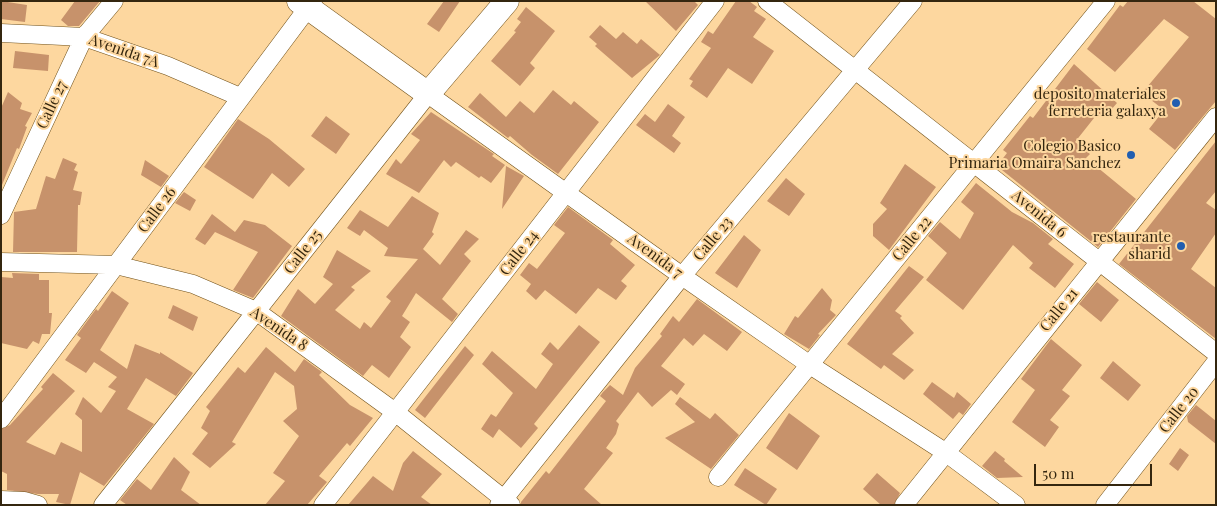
<!DOCTYPE html>
<style>
body{margin:0}
#map{position:relative;width:1217px;height:506px;overflow:hidden;background:#fdd79f;font-family:"Playfair Display",serif}
canvas{display:block}
.frame{position:absolute;inset:0;border:2px solid #34260f;pointer-events:none}
.scale{position:absolute;left:1034px;top:464px;width:118px;height:22px;box-sizing:border-box;border:2px solid #34260f;border-top:0;padding-left:6px;font-size:15px;line-height:18px;white-space:nowrap;color:#34260f;-webkit-text-stroke:4px #fdd79f;paint-order:stroke}
</style>
<div id="map">
<canvas width="1217" height="506"></canvas>
<div class="frame"></div>
<div class="scale">50 m</div>
</div>
<script>
const c = document.querySelector('canvas').getContext('2d');
c.lineJoin = 'round';
function fillPath(path, color) {
  c.fillStyle = color;
  c.fill(path, 'evenodd');
}
function stroke(path, color, width, dash) {
  c.strokeStyle = color;
  c.lineWidth = width;
  c.lineCap = dash ? 'butt' : 'round';
  c.setLineDash(dash || []);
  c.stroke(path);
}
function drawText(font, color, halo, rows, align = 'center') {
  c.font = font + ' "Playfair Display",serif';
  c.lineWidth = 4;
  c.setLineDash([]);
  c.textBaseline = 'middle';
  c.strokeStyle = halo;
  c.fillStyle = color;
  for (const [text, x, y, turn = 0] of rows) {
    c.save();
    c.translate(x, y);
    c.rotate((+turn || 0) * Math.PI / 180);
    c.textAlign = isNaN(turn) ? turn : align;
    if (halo) c.strokeText(text, 0, 0);
    c.fillText(text, 0, 0);
    c.restore();
  }
}
fillPath(new Path2D(`
 M1,1L27,5L25,22L1,19Z
 M75,1H100L79,26H68L61,20Z
 M444,1H460L439,32L427,24Z
 M645,1H694L698,5L676,31Z
 M736,1H749L757,7L754,11L766,19L753,37L774,51L752,84L728,68L707,98L690,86L693,81L689,79L711,48L701,42L708,31L713,34Z
 M1128,1H1193L1216,19V101L1175,150L1149,129L1164,110L1142,93L1189,37L1164,19L1115,72L1087,49L1120,5L1123,7Z
 M526,7L555,31L530,63L535,68L520,86L491,61L516,32L514,31L521,22L517,19Z
 M600,25L616,39L623,32L637,44L641,39L660,55L632,78L595,46L597,44L589,37Z
 M15,51L49,55L48,71L13,68Z
 M1074,64L1117,103L1104,118L1098,113L1075,142L1090,154L1086,158L1136,199L1098,247L997,166L1007,153L1003,150L1030,116L1033,118Z
 M553,90L571,105L574,101L599,122L558,174L532,155L510,136L508,138L468,107L480,93L506,117L520,101L534,113Z
 M8,92L22,103L20,109L32,113L25,126L27,127L19,149L17,148L2,185L1,108Z
 M668,104L685,117L672,136L681,143L674,153L636,125L645,114L655,122Z
 M431,112L494,154L492,156L505,165L491,183L481,176L479,178L456,162L451,167L444,160L419,193L386,174L396,159L401,164L420,140L411,134Z
 M326,116L350,134L336,154L311,136Z
 M238,119L269,139L305,169L289,187L272,173L253,199L204,167Z
 M1216,141V191L1206,203L1216,210V233L1191,269L1216,288V339L1119,264Z
 M63,158L77,164L74,170L78,172L73,190L82,192L80,205H78L77,252H13L14,212L36,209L46,176L55,179Z
 M145,160L169,176L161,187L141,175Z
 M905,164L936,187L889,250L873,236V224L887,209L880,203Z
 M506,166L524,176L502,209Z
 M786,178L805,194L789,216L767,201Z
 M976,183L1012,212L1033,223L1053,239L1048,244L1074,264L1055,288L1029,268L1033,263L1013,245L963,310L926,280L947,253L928,236L940,222L960,239L974,213L961,202Z
 M184,192L196,200L190,211L175,203Z
 M412,196L439,213L432,232L434,234L423,249L440,265L466,230L479,239L464,254L471,261L442,299L458,314L452,322L416,293L402,316L410,322L400,337L411,347L389,378L372,365L363,376L281,316L298,289L315,304L333,284L323,277L337,250L371,271L351,287L355,290L335,310L360,329L364,322L371,328L391,301L386,297L418,259L384,256L388,248L364,230L360,236L347,228L360,210L388,227Z
 M568,207L613,240L610,244L635,265L621,281L627,286L616,300L598,288L576,314L545,290L536,300L526,291L531,284L520,275L529,263L537,269L565,233L554,225Z
 M212,214L235,232L244,220L265,225L292,246L253,298L233,290L258,252L215,232L205,245L195,239Z
 M744,235L761,250L737,288L715,273Z
 M909,266L924,277L895,311L902,316L900,318L914,333L892,354L914,370L904,380L884,365L881,369L847,344Z
 M12,273L39,274V280H49V313H52L50,334H42L39,344L33,341L27,349L1,343V277L13,278Z
 M1097,282L1119,300L1101,322L1079,304Z
 M822,288L832,300L830,310L836,315L818,334L820,335L809,349L784,334L795,316L798,318Z
 M112,291L129,303L100,350L127,369L135,344L160,354V352L193,373L191,376L176,396L146,378L127,409L154,424L104,486L80,472L70,505L56,502L59,494H38L7,490V474L1,471V429L10,425L43,389L41,387L53,373L75,391L26,442L55,455L61,442L82,452V420L75,414L83,397L101,413L116,391L108,387L117,377L94,362L86,373L65,360L81,338L77,335L96,309L98,311Z
 M697,299L742,332L727,351L704,334L693,346L684,338L661,366L685,384L677,395L671,390L652,407L638,392L616,421L619,424L616,434L606,448L613,453L584,489L602,505H521V502L546,471L549,474L606,401L600,396L603,392L610,385L623,395L635,368L662,336L660,334L673,316L679,322Z
 M173,305L198,317L193,331L168,318Z
 M579,325L600,342L534,424L538,428L521,448L499,429L493,438L481,429L491,414L496,417L513,393L482,364L492,351L536,389L553,364L541,354L550,342L558,350Z
 M1051,339L1082,365L1062,390L1070,396L1050,420L1059,427L1045,447L1012,422L1035,390L1021,379Z
 M465,346L474,355L425,418L415,410Z
 M266,347L295,372L304,359L322,372L319,375L350,405L373,418L350,446L347,443L319,476L327,482L307,505H265L285,481L273,473L299,436L283,421L297,409L294,386L275,372L232,442L236,444L210,468L192,454L208,433L201,428L210,411L206,407L238,367L245,373Z
 M1113,361L1141,385L1128,401L1100,378Z
 M932,382L954,398L957,392L971,404L963,415L959,412L953,419L923,394Z
 M680,397L710,419L715,413L739,435L711,469L665,438L695,422L675,404Z
 M1196,405L1216,421V444L1188,422L1187,416Z
 M789,413L820,436L797,470L766,448Z
 M1180,448L1189,455L1178,471L1169,464Z
 M413,451L442,474L421,497L432,505H348L373,476L393,491L403,463Z
 M995,451L1005,459L1004,461L1023,477L997,478L982,466Z
 M174,457L190,472L181,490L201,505H127L120,500L137,479L151,490Z
 M745,468L777,489L766,505L734,485Z
 M877,473L900,493L894,505H881L863,489Z`), '#c7926b');
const street = new Path2D(`
 M767,1L1216,353
 M1,33L84,37L168,66L240,97
 M1,215L84,37L114,1
 M1,262L116,265L193,284L256,311L395,412L511,505
 M1,419L313,1
 M718,477L1106,1
 M1,500L24,501L38,505
 M103,505L428,94L682,276L810,365L945,452L1016,505
 M323,505L715,1
 M499,505L682,276L913,1
 M904,505L1216,117
 M1105,505L1216,362`);
const secondary = new Path2D(`
 M299,1L428,94L507,1`);
stroke(street, '#715119', 19);
stroke(secondary, '#715119', 25);
stroke(street, '#fff', 18);
stroke(secondary, '#fff', 24);
for (const [x, y, r, color] of [
 [1176,103,5,"#215eb0"],
 [1131,155,5,"#215eb0"],
 [1181,246,5,"#215eb0"]
]) {
  const dot = new Path2D();
  dot.arc(x, y, r, 0, 2 * Math.PI);
  c.fillStyle = color;
  c.fill(dot);
  stroke(dot, '#fdd79f', 2);
}
drawText('15px', '#34260f', '#fdd79f', [
 ["Avenida 7A",124,51,19],
 ["Calle 27",52,105,-65],
 ["Calle 26",157,210,-53],
 ["Avenida 6",1039,214,39],
 ["Calle 23",713,239,-50],
 ["Calle 22",912,239,-51],
 ["Calle 25",303,252,-52],
 ["Calle 24",519,253,-52],
 ["Avenida 7",655,256,36],
 ["Calle 21",1059,310,-51],
 ["Avenida 8",279,329,34],
 ["Calle 20",1179,410,-52]
]);
drawText('15px', '#34260f', '#fdd79f', [
 ["deposito materiales",1166,94],
 ["ferreteria galaxya",1166,111],
 ["Colegio Basico",1121,146],
 ["Primaria Omaira Sanchez",1121,163],
 ["restaurante",1171,237],
 ["sharid",1171,254]
], 'right');
</script>
